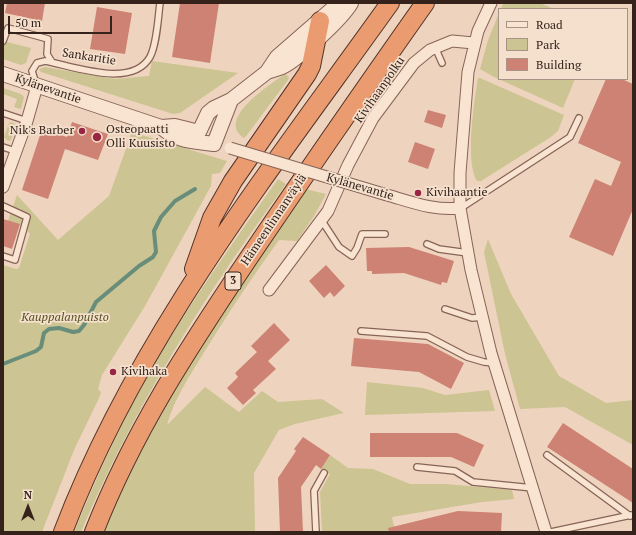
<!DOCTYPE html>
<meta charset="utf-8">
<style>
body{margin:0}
#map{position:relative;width:636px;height:535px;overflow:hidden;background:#eed4be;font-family:"PT Serif",serif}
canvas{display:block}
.frame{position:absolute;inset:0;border:4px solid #35221b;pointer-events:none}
.legend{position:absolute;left:498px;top:8px;width:130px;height:72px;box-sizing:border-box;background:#f5e0cd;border:1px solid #a89486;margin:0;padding:5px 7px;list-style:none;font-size:12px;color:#35221b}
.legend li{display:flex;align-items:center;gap:8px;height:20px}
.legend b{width:20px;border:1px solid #a89486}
.north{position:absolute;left:8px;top:487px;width:40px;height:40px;-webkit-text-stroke:3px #f5e0cd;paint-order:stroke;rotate:0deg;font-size:11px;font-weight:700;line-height:16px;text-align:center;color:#35221b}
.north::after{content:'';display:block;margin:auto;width:14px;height:18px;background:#35221b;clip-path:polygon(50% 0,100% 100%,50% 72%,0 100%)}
.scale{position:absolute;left:8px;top:16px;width:104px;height:18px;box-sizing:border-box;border:2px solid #35221b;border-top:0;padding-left:5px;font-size:12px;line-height:14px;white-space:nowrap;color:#35221b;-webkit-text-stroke:3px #f5e0cd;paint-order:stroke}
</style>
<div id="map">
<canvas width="636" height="535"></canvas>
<div class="frame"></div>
<ul class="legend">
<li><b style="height:5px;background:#f9e3d1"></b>Road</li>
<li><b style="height:11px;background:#ccc492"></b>Park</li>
<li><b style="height:11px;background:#cd8273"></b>Building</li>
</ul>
<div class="north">N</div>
<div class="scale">50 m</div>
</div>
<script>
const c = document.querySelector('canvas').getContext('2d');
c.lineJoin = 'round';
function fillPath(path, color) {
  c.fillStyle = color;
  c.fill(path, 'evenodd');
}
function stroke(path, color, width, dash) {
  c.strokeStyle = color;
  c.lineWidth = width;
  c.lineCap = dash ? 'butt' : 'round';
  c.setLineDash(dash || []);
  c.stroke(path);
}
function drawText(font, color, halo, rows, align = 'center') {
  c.font = font + ' "PT Serif",serif';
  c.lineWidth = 3.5;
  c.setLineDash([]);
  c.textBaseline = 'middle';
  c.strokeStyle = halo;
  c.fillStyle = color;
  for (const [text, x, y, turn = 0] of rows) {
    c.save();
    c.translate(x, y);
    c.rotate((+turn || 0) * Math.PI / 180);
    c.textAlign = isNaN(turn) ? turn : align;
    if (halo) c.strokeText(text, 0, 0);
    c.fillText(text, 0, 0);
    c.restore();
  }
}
fillPath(new Path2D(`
 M503,3H540L554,9H501Z
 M499,13V79H575L563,108L494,77L480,69L488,40Z
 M3,41L31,48L26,63L21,65L3,59Z
 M152,61L238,73L180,113L173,114L41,72L39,69L45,67L115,79L149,76Z
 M285,74L289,77L288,80L247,135L244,138C215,119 271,84 285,74Z
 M478,78H480L564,115L558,131L551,137L481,181H477C465,162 474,101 478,78Z
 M3,88L21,94L24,97L21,109L14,107L17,99L3,94Z
 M11,122L16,124L11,140L8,141L4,137L9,123Z
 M132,132L227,161L220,173L212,174L211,186L145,306L102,375L98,389L101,392L99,398L74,450L42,532H3V265L16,269L19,268L30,234L22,225L8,221L17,195L58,240L109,196Z
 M278,179L286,184C206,294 134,406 81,532H74C97,476 122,421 152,368C190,303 234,241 278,179Z
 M305,189L326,194L314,216L297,241L279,240C252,277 227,315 203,354C189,377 174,399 167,425L205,387L239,412L262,391L278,402L322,399L344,413L295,424L279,430L254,473L255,532H102L132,464L177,380Z
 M488,239L511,294L559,376L606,403L633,400V445L565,407L520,409L505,354L484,252Z
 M367,382L423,388L445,395L489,390L495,411L365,415Z
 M330,455L348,468L373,469L410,484H446L512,490L514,499L482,502L392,517L395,532H322L320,492L330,474L321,469Z`), '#ccc492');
stroke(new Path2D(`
 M3,364L36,351L41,347L44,333L49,329L59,328L73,332L79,331L84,325L96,302L139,266L153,257L156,252L154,231L161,217L175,201L195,189`), '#698d7b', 4);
fillPath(new Path2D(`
 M7,3H45L42,21L5,13Z
 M180,3H219L210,63L172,57Z
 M97,7L132,13L125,54L90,49Z
 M606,79H622L633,84V209L613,256L569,237L595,179L611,186L621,162L578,143Z
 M428,110L446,115L442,128L424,122Z
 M72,122L108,134L98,160L65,149L48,199L22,190L42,129L67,137Z
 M415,142L435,149L428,169L408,162Z
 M3,219L20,224L12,249L3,246Z
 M409,247L454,261L447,283L442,282L441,285L404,273L372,274V271H367L366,248Z
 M326,265L345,286L334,297L330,292L324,298L309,281Z
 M274,323L290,340L268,361L276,369L253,390L256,393L243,405L227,388L238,377L235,373L257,352L251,346Z
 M354,338L428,344L464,363L451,389L419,372L351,366Z
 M563,423L633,469V503L547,447Z
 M370,433H457L484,445L474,467L451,457H370Z
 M303,437L330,455L321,469L316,465L301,487L303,532H280L278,478L296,451L294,449Z
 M458,511L502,513L501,532H389L388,528Z`), '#cd8273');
const service = new Path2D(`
 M3,41L8,28L48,39L47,54L52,62
 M435,47L442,63
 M36,84L32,71L37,63L45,61C73,66 132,89 150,57C157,44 158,18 160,3
 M3,113L27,121
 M3,147L15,151
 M3,206L27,217L15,260L3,256
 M461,208L570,137L579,118
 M322,221L339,247L352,256L357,248L362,234H385
 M427,244L439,249L468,253
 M445,309L472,318L482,317
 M361,331L427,336L467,357L484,362L494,363
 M547,455L630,516
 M417,467L455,471L473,482L533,488
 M316,532L314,491L324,473
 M551,532L631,515`);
const minor = new Path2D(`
 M491,3L478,31L468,72L460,173V208L471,270L491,353L546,532
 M3,187L27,121L37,86
 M387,195C412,202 434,211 460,208
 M269,290L328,211L348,165L373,118L414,63L430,50L452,41L474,43`);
const tertiary = new Path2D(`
 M267,72C272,70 277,69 282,67C298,59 342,19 351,3
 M3,74L161,127C178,142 192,141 214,144L231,100
 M161,127L175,126L199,132L208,113L214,108L231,100L267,72L277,57L339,3`);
const trunk = new Path2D(`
 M194,269L212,218L233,181L307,74L311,66L320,21
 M63,532C137,337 270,171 390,3
 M94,532C133,432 189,347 248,259C306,173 365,88 425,3`);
stroke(service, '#866457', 8);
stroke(minor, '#866457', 13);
stroke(tertiary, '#866457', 16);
stroke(trunk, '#53342b', 20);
stroke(service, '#f9e3d1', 5.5);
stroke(minor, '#f9e3d1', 11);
stroke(tertiary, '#f9e3d1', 14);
stroke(trunk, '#ea9c70', 18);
const minorBridge = new Path2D(`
 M230,148L387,195`);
stroke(minorBridge, '#866457', 13, []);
stroke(minorBridge, '#f9e3d1', 11);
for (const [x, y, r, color] of [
 [82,131,4,"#962642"],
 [97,137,5,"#962642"],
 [418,193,4,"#962642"],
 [113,372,4,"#962642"]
]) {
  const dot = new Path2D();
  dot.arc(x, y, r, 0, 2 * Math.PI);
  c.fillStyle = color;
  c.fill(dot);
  stroke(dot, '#f5e0cd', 1.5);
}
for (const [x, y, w] of [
 [233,281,16]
]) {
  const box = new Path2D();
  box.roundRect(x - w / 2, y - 9, w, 18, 3);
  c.fillStyle = '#f5e0cd';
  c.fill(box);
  stroke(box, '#35221b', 1);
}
drawText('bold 11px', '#35221b', null, [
 ["3",233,281]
]);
drawText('12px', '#35221b', '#f5e0cd', [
 ["Sankaritie",89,57,9],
 ["Kylänevantie",48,89,19],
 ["Kivihaanpolku",380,90,-55],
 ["Kylänevantie",360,187,16],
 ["Hämeenlinnanväylä",274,220,-56]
]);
drawText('12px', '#35221b', '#f5e0cd', [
 ["Osteopaatti",106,130],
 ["Olli Kuusisto",106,144],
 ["Nik's Barber",74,131,"right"],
 ["Kivihaantie",426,193],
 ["Kivihaka",121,372]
], 'left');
drawText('italic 12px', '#525222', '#f5e0cd', [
 ["Kauppalanpuisto",65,318]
]);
</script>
